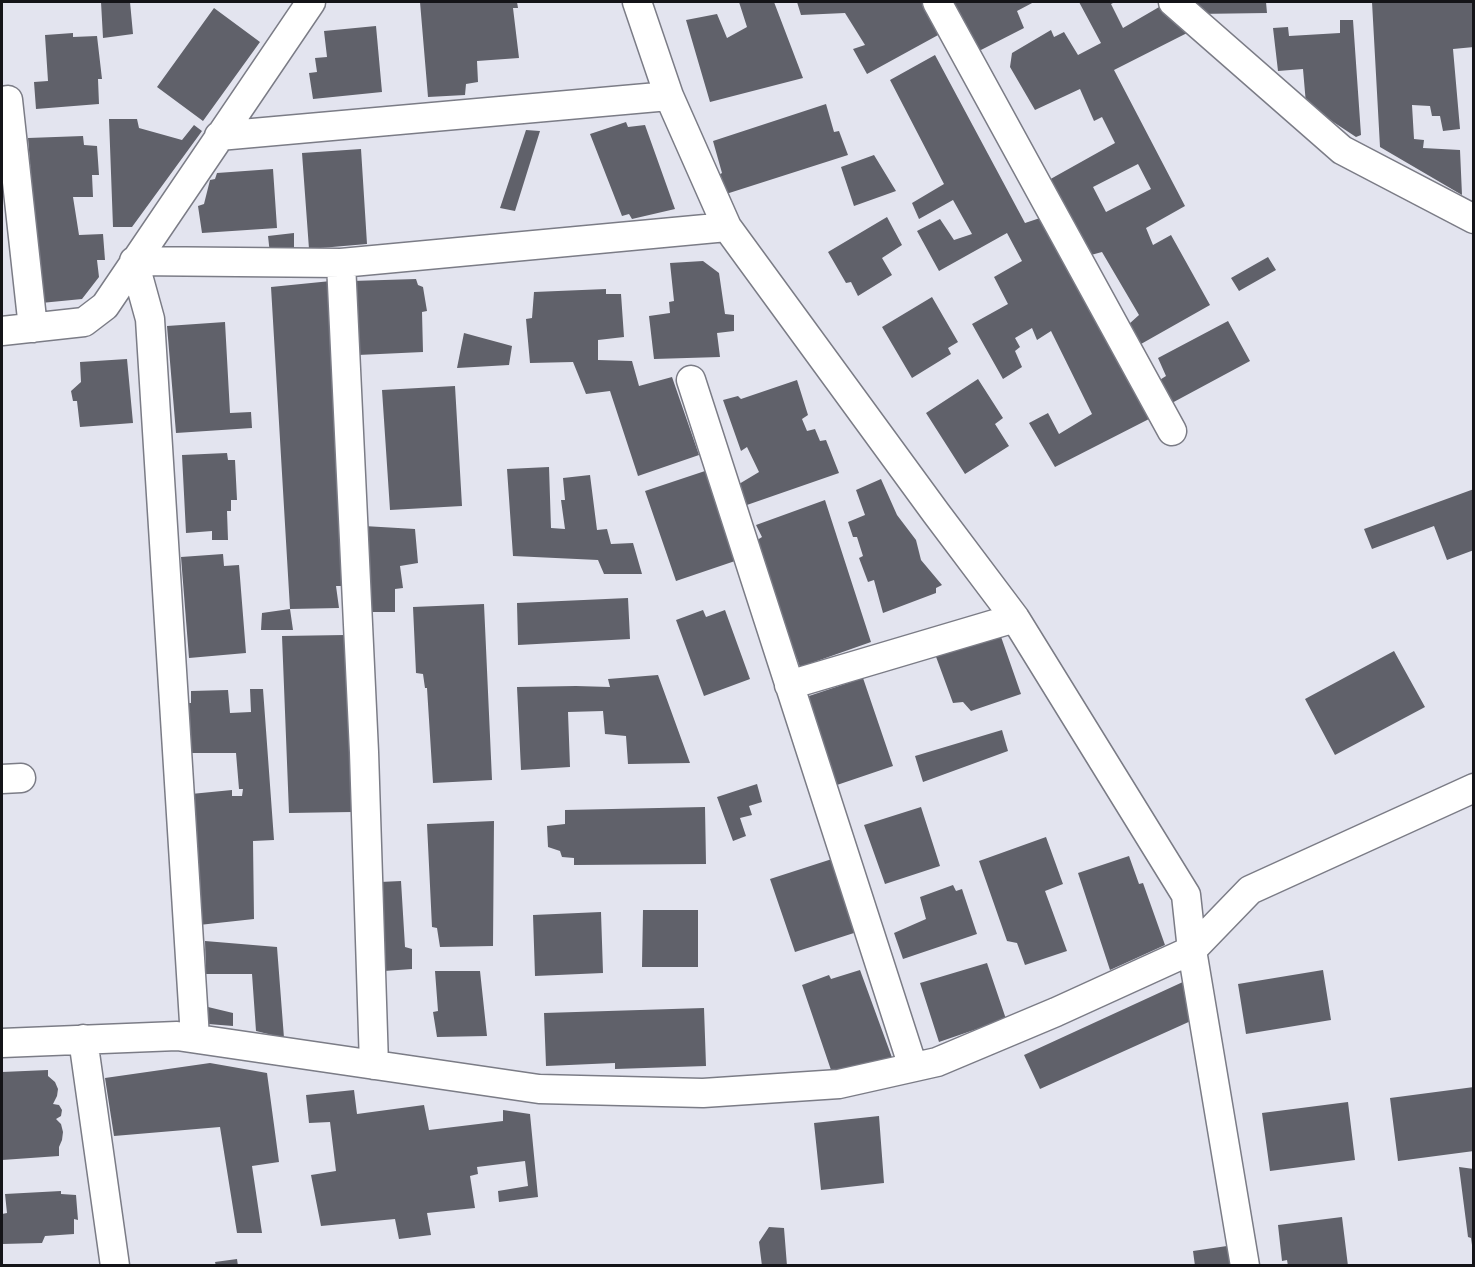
<!DOCTYPE html>
<style>
body{margin:0}
#map{position:relative;width:1475px;height:1267px;overflow:hidden;background:#e3e4ef;font-family:"Noto Sans",sans-serif}
canvas{display:block}
.frame{position:absolute;inset:0;border:3px solid #141418;pointer-events:none}
</style>
<div id="map">
<canvas width="1475" height="1267"></canvas>
<div class="frame"></div>
</div>
<script>
const c = document.querySelector('canvas').getContext('2d');
c.lineJoin = 'round';
function fillPath(path, color) {
  c.fillStyle = color;
  c.fill(path, 'evenodd');
}
function stroke(path, color, width, dash) {
  c.strokeStyle = color;
  c.lineWidth = width;
  c.lineCap = dash ? 'butt' : 'round';
  c.setLineDash(dash || []);
  c.stroke(path);
}
fillPath(new Path2D(`
 M101,2H130L133,34L103,38Z
 M420,2H517L518,8H513L519,58L477,61L478,82L466,84L465,95L428,97Z
 M739,2H774L803,78L710,102L686,20L717,14L727,38L747,27Z
 M797,2H922L940,34L867,74L853,49L865,45L845,13L801,15Z
 M951,2H1034L1017,11L1024,28L979,51Z
 M1079,2H1115L1111,4L1123,28L1166,3L1193,30L1114,70L1185,206L1146,228L1153,245L1171,235L1210,305L1141,344L1129,324L1139,315L1102,252L1091,255L1047,181L1115,143L1102,117L1094,121L1080,89L1035,110L1010,67L1012,53L1051,30L1054,37L1064,32L1078,55L1101,43ZM1138,164L1151,189L1106,212L1093,187Z
 M1195,2H1266L1267,13L1196,14Z
 M1372,2H1473L1474,47L1453,49L1460,129L1443,131L1440,116H1432L1430,106L1412,105L1414,139L1424,140L1423,148L1460,150L1462,195L1380,147Z
 M214,8L260,42L203,121L157,87Z
 M1340,20H1353L1361,135L1356,137L1306,104L1303,69L1278,71L1273,28L1288,27L1289,36L1340,33Z
 M376,26L382,92L313,99L309,73L317,72L315,58L327,57L324,31Z
 M73,33V37L97,36L102,79H98L99,104L36,109L34,82L48,81L45,35Z
 M935,55L1025,223L1040,218L1149,419L1055,467L1029,423L1048,413L1059,434L1092,414L1051,331L1037,340L1032,328L1015,338L1020,347L1015,351L1022,367L1003,379L972,324L1008,304L994,277L1022,261L1007,233L939,271L917,231L940,219L954,240L972,234L953,200L919,219L912,203L944,184L890,80Z
 M826,104L834,132L839,131L848,155L726,194L717,176L722,173L713,141Z
 M109,119H137L139,128L182,140L194,125L202,131L132,227H113Z
 M626,122L628,127L645,125L675,209L632,219L629,214L622,216L590,134Z
 M526,130L540,131L515,211L500,208Z
 M83,136L84,145L97,146L99,175H92L93,197H73L79,235L103,234L105,260H97L99,277L82,299L41,303L28,138Z
 M361,149L367,244L309,249L302,153Z
 M874,155L896,191L854,206L841,167Z
 M273,169L277,228L202,233L198,206L204,204L210,180L215,179L217,173Z
 M887,217L902,245L882,258L892,275L858,296L851,282L846,283L828,252Z
 M294,233V251L270,254L268,236Z
 M1268,257L1276,270L1239,291L1231,278Z
 M703,261L719,273L725,314L734,315V331L717,333L720,357L654,359L649,316L670,313L669,302L674,301L670,263Z
 M416,279L418,285L423,287L427,311L422,312L423,352L358,355L352,281Z
 M331,281L346,586H336L339,608L290,609L271,287Z
 M606,289V294H621L624,337L598,340V360L632,361L639,386L672,377L699,455L638,476L610,391L586,394L573,362L530,363L526,319L532,318L534,292Z
 M932,297L958,342L948,348L951,354L912,378L882,327Z
 M1228,321L1250,361L1170,404L1158,381L1166,376L1158,358Z
 M225,322L230,413L251,412L252,428L176,433L167,326Z
 M464,333L512,346L509,365L457,368Z
 M127,359L133,423L80,427L77,401H73L71,391L81,382L80,362Z
 M978,379L1003,418L995,424L1009,446L965,474L926,413Z
 M797,380L808,415L802,419L807,431L815,429L820,441L826,440L839,473L744,506L739,484L759,472L747,447L741,451L723,400L738,396L741,399Z
 M455,386L462,506L390,510L382,390Z
 M227,453L228,460H235L237,500H231V511H227L228,540H212V531L186,533L182,455Z
 M549,467L551,528L565,529L561,500H565L563,478L590,475L597,530L607,529L611,544L633,543L642,574H604L598,560L513,556L507,469Z
 M705,471L735,561L676,581L645,491Z
 M881,479L897,515L916,540L921,560L942,585L936,588V593L883,613L874,580L868,582L859,558L863,556L857,537H853L848,522L865,515L856,490Z
 M1474,489V550L1447,560L1434,526L1372,549L1364,529Z
 M825,500L871,642L800,667L754,542L762,537L756,525Z
 M364,526L415,529L418,563L400,566L403,588L395,589V612H370Z
 M223,554L224,566L239,565L246,653L189,658L181,557Z
 M628,598L630,639L518,645L517,603Z
 M484,604L492,780L433,783L427,688H425L423,674L416,673L413,607Z
 M290,609L293,630H261L262,613Z
 M703,610L706,617L725,610L750,679L704,696L676,620Z
 M999,631L1021,694L971,711L963,702L953,703L935,654Z
 M345,635L352,812L289,813L282,636Z
 M1394,651L1425,707L1335,755L1305,699Z
 M658,675L690,763L628,764L626,736L605,734L603,711L568,712L570,767L521,770L517,687L576,686L610,687L608,679Z
 M863,678L893,766L834,786L806,697Z
 M250,689H263L274,840L253,841L254,919L199,925L191,794L232,790V796H242L243,789H239L236,753H189L186,703H191V691L228,690L230,713L251,712Z
 M1002,730L1008,751L923,782L915,756Z
 M757,784L762,802L749,806L752,815L740,818L746,836L733,841L717,797Z
 M705,807L706,864L574,865V858L562,857L560,851L548,847L547,826L565,824V810Z
 M921,807L940,866L885,884L864,825Z
 M494,821L493,946L440,947L437,928L432,927L427,824Z
 M1046,837L1063,884L1045,891L1067,951L1025,965L1017,943L1007,941L979,861Z
 M1129,856L1139,884L1143,883L1165,945L1110,970L1078,873Z
 M832,859L857,932L795,952L770,879Z
 M401,881L405,947L412,949V969L384,971L380,882Z
 M953,885L956,891L962,889L977,934L903,959L894,933L926,919L920,897Z
 M643,910H698V967H642Z
 M601,912L603,973L535,976L533,915Z
 M205,941L277,947L284,1038L256,1031L252,974H206Z
 M987,963L1006,1019L939,1042L920,983Z
 M860,970L894,1063L831,1070L802,985L829,975L831,979Z
 M1323,970L1331,1020L1246,1034L1238,984Z
 M435,971H480L487,1036L437,1037L433,1012L438,1011Z
 M1185,981L1193,1020L1040,1089L1024,1055Z
 M208,1007L233,1013V1026L208,1024Z
 M704,1008L706,1066L615,1069V1063L546,1066L544,1013Z
 M210,1063L267,1073L279,1162L252,1166L262,1233H237L220,1127L114,1136L105,1078Z
 M48,1070V1076L55,1082L58,1089L57,1096L53,1104L59,1105L62,1110L61,1116L56,1119L61,1124L63,1132L62,1140L59,1147V1156L2,1160V1072Z
 M1474,1087V1151L1398,1161L1390,1098Z
 M354,1090L357,1114L424,1105L429,1130L503,1121V1110L530,1114L538,1197L499,1202L498,1191L528,1186L525,1161L477,1167L478,1174L470,1176L475,1208L427,1213L431,1235L399,1239L395,1219L321,1226L311,1175L336,1171L330,1122L309,1123L306,1095Z
 M1348,1102L1355,1160L1270,1171L1262,1113Z
 M879,1116L884,1183L821,1190L814,1123Z
 M1459,1167L1474,1169V1245H1472L1471,1238L1468,1237Z
 M61,1191V1194L76,1195L78,1220L74,1219V1234L45,1236L42,1243L2,1244V1214L7,1213L5,1194Z
 M1342,1217L1348,1266H1288L1287,1260L1282,1261L1278,1225Z
 M769,1227L784,1228L787,1266H762L759,1242Z
 M1227,1246L1230,1266H1195L1193,1251Z
 M237,1259L238,1266H216L215,1262Z`), '#60616a');
const minor = new Path2D(`
 M637,2L669,96L727,227L936,513L1015,618L1186,895L1192,950L1245,1266
 M937,2L1172,431
 M1173,2L1342,150L1474,219
 M2,101L8,100L33,328
 M219,136L669,96
 M341,263L364,752L374,1065
 M2,331L84,322L105,306L311,2
 M691,380L913,1067
 M789,685L1015,618
 M2,779L21,778
 M195,1038L150,319L134,261L341,263L727,227
 M83,1039L115,1266
 M2,1043L177,1036L539,1089L703,1093L839,1084L937,1062L1056,1012L1192,950L1250,890L1474,788`);
stroke(minor, '#7b7c86', 31);
stroke(minor, '#fff', 28);
</script>
